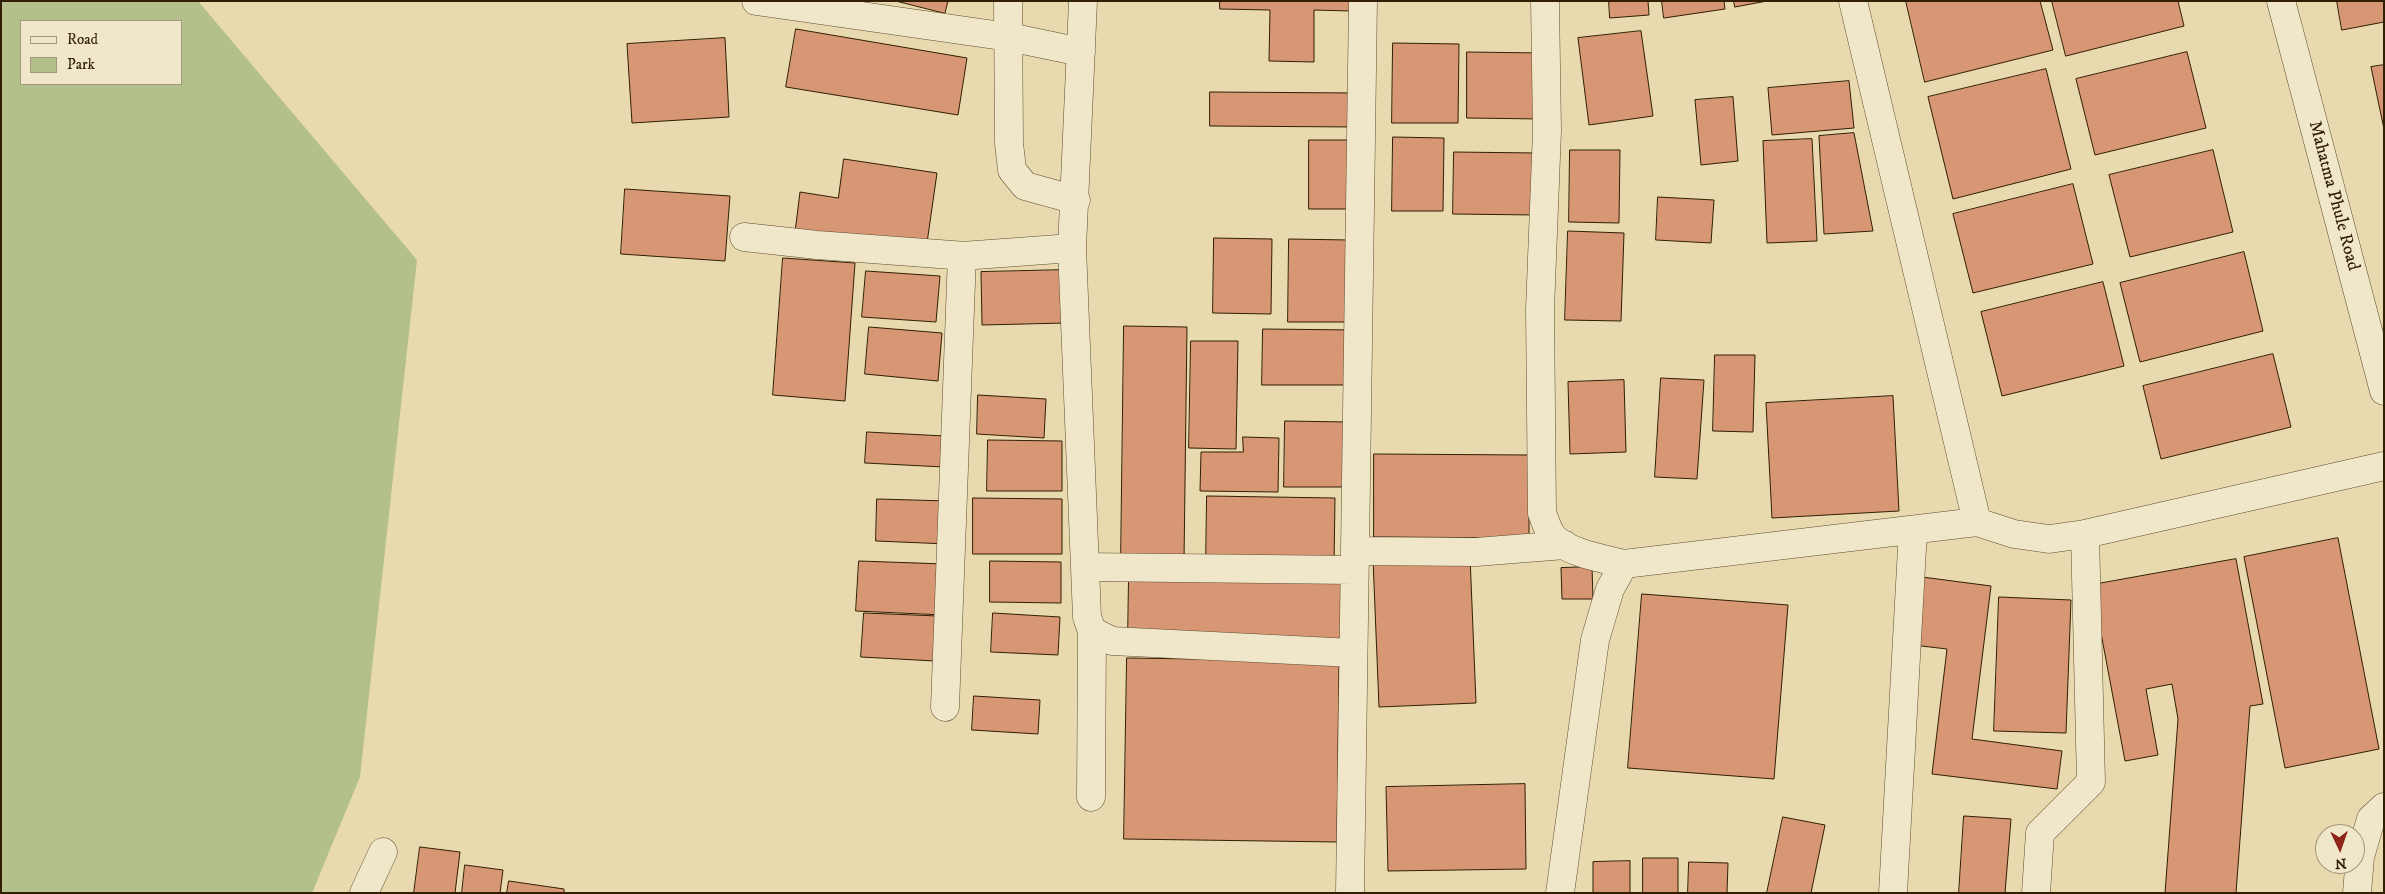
<!DOCTYPE html>
<style>
body{margin:0}
#map{position:relative;width:2385px;height:894px;overflow:hidden;background:#e8d9ae;font-family:"IM FELL DW Pica",serif}
canvas{display:block}
.frame{position:absolute;inset:0;border:2px solid #311e03;pointer-events:none}
.legend{position:absolute;left:20px;top:20px;width:162px;height:65px;box-sizing:border-box;background:#f0e6ca;border:1px solid #a4967a;margin:0;padding:6px 9px;list-style:none;font-size:15px;color:#311e03}
.legend li{display:flex;align-items:center;gap:10px;height:25px}
.legend b{width:25px;border:1px solid #a4967a}
.north{position:absolute;left:2315px;top:824px;width:50px;height:50px;box-sizing:border-box;background:#f0e6ca;border:1px solid #a4967a;border-radius:50%;rotate:177deg;font-size:14px;font-weight:700;line-height:20px;text-align:center;color:#311e03}
.north::after{content:'';display:block;margin:auto;width:18px;height:22px;background:#8f2418;clip-path:polygon(50% 0,100% 100%,50% 72%,0 100%)}
</style>
<div id="map">
<canvas width="2385" height="894"></canvas>
<div class="frame"></div>
<ul class="legend">
<li><b style="height:6px;background:#f0e6ca"></b>Road</li>
<li><b style="height:14px;background:#b3c08c"></b>Park</li>
</ul>
<div class="north">N</div>
</div>
<script>
const c = document.querySelector('canvas').getContext('2d');
c.lineJoin = 'round';
function fillPath(path, color) {
  c.fillStyle = color;
  c.fill(path, 'evenodd');
}
function stroke(path, color, width, dash) {
  c.strokeStyle = color;
  c.lineWidth = width;
  c.lineCap = dash ? 'butt' : 'round';
  c.setLineDash(dash || []);
  c.stroke(path);
}
function drawText(font, color, halo, rows, align = 'center') {
  c.font = font + ' "IM FELL DW Pica",serif';
  c.lineWidth = 4;
  c.setLineDash([]);
  c.textBaseline = 'middle';
  c.strokeStyle = halo;
  c.fillStyle = color;
  for (const [text, x, y, turn = 0] of rows) {
    c.save();
    c.translate(x, y);
    c.rotate((+turn || 0) * Math.PI / 180);
    c.textAlign = isNaN(turn) ? turn : align;
    if (halo) c.strokeText(text, 0, 0);
    c.fillText(text, 0, 0);
    c.restore();
  }
}
fillPath(new Path2D(`
 M1,1H198L417,260L360,777L312,893H1ZM21,21H181V84H21Z`), '#b3c08c');
const building = new Path2D(`
 M896,1H948L945,13Z
 M1220,1H1351V11L1314,10V62L1269,61L1270,10L1220,9Z
 M1609,1H1648L1649,15L1610,18Z
 M1662,1H1724L1725,9L1664,18Z
 M1734,1H1767L1735,7Z
 M1906,1H2040L2053,50L1925,82Z
 M2052,1H2178L2184,26L2066,56Z
 M2337,1H2384V22L2342,30Z
 M796,29L967,58L958,115L786,87Z
 M1641,31L1653,116L1589,125L1578,38Z
 M725,38L729,117L632,123L627,44Z
 M1393,43L1459,44L1458,123H1392Z
 M1467,52L1543,53L1542,119L1467,118Z
 M2187,52L2206,128L2095,155L2076,79Z
 M2384,65V129L2371,67Z
 M2046,69L2071,169L1953,199L1928,97Z
 M1849,81L1854,128L1772,135L1768,88Z
 M1210,92L1356,93L1355,127L1210,126Z
 M1733,97L1738,161L1701,165L1695,100Z
 M1854,133L1873,231L1824,234L1819,136Z
 M1393,137L1444,138L1443,211H1392Z
 M1812,139L1817,241L1767,243L1763,141Z
 M1309,140H1354L1353,209H1309Z
 M1570,150H1620L1619,223L1569,222Z
 M2213,150L2233,232L2130,257L2109,175Z
 M1454,152L1537,153L1536,215L1453,214Z
 M844,159L937,173L926,250L795,232L800,192L838,198Z
 M2073,184L2093,264L1973,293L1953,214Z
 M625,189L730,196L725,261L621,254Z
 M1658,197L1714,200L1711,243L1656,240Z
 M1568,231L1624,233L1621,321L1565,320Z
 M1214,238L1272,239L1271,314L1213,313Z
 M1289,239L1349,240L1348,322H1288Z
 M2244,252L2263,331L2140,362L2120,283Z
 M783,258L855,263L845,401L773,395Z
 M1065,270L1066,323L982,325L981,272Z
 M866,271L940,276L936,322L862,317Z
 M2103,282L2124,366L2002,396L1981,312Z
 M1124,326L1187,327L1184,561L1121,560Z
 M869,327L942,333L938,381L865,374Z
 M1263,329L1356,330L1355,385H1262Z
 M1191,341H1238L1236,449L1189,448Z
 M2273,354L2291,427L2161,459L2143,386Z
 M1715,355H1755L1753,432L1713,431Z
 M1661,378L1704,380L1697,479L1655,477Z
 M1624,380L1626,452L1570,454L1568,382Z
 M978,395L1046,399L1044,438L977,434Z
 M1893,396L1899,511L1772,518L1766,403Z
 M1285,421L1347,422L1346,487H1284Z
 M867,432L945,436L944,467L865,463Z
 M1243,437L1279,438L1278,492L1200,491L1201,452H1243Z
 M988,440L1062,441V491H987Z
 M1374,454L1529,455V538L1374,537Z
 M1207,496L1335,498L1334,565L1206,564Z
 M973,498L1062,499V554H973Z
 M877,499L949,501L948,544L876,541Z
 M2338,538L2379,749L2285,768L2244,557Z
 M1470,556L1476,703L1379,707L1373,559Z
 M2236,559L2263,704L2250,706L2236,893H2165L2178,719L2172,684L2146,689L2158,755L2125,761L2092,585Z
 M859,561L945,564L943,615L856,611Z
 M990,561L1061,562V603L990,602Z
 M1592,567L1593,599H1562L1561,568Z
 M1129,574L1342,580L1340,645L1128,639Z
 M1922,577L1991,586L1972,739L2062,751L2057,789L1932,774L1947,649L1913,645Z
 M1642,594L1788,605L1774,779L1628,768Z
 M1999,597L2071,600L2066,733L1994,731Z
 M864,613L938,616L935,661L861,657Z
 M993,613L1060,617L1058,655L991,652Z
 M1127,658L1339,661L1337,842L1124,839Z
 M974,696L1040,700L1038,734L972,730Z
 M1525,784L1526,869L1388,871L1386,787Z
 M1964,816L2011,819L2005,893H1959Z
 M1783,817L1825,825L1811,893H1767Z
 M420,847L460,852L455,893H414Z
 M1643,858H1678V893H1643Z
 M1630,861V893H1593V862Z
 M1689,862L1728,863L1727,893H1688Z
 M465,865L503,870L500,893H462Z
 M509,881L564,889V893H507Z`);
fillPath(building, '#d79674');
stroke(building, '#311e03', 1);
const minor = new Path2D(`
 M756,1L1009,37L1081,52
 M1008,1L1009,143L1012,170L1025,186L1076,200
 M1083,1L1072,248L1087,617L1092,631L1112,641L1353,653
 M1545,1L1547,131L1540,309L1542,513C1545,520 1548,532 1554,538C1571,554 1602,558 1624,564L1610,589L1595,640L1560,893
 M1853,1L1977,522
 M2281,1L2384,391
 M744,237L817,245L966,256
 M1355,551L1476,552L1565,545
 M1624,564L1977,522L2014,534L2049,539L2085,534L2384,466
 M1086,567L1354,570
 M945,707L962,256L1072,248
 M1091,797L1092,631
 M364,893L383,852
 M1350,893L1363,1
 M1893,893L1913,530
 M2036,893L2040,833L2091,782L2085,534
 M2357,893L2360,857L2371,819L2384,807`);
stroke(minor, '#5f4d2e', 29);
stroke(minor, '#f0e6ca', 28);
drawText('18px', '#311e03', '#f0e6ca', [
 ["Mahatma Phule Road",2333,196,75]
]);
</script>
